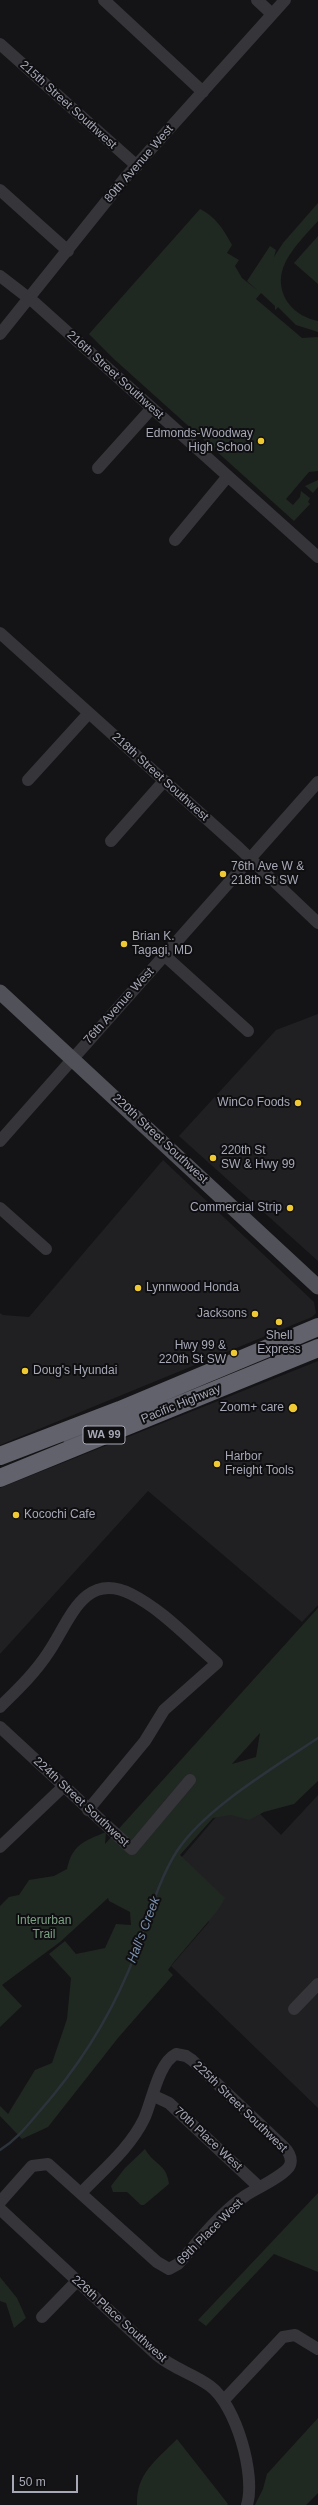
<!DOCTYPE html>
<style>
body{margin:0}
#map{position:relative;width:318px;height:2505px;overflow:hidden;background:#141416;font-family:Helvetica,sans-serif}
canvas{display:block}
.scale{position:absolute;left:12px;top:2475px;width:66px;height:18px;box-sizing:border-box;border:2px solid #a6a8b6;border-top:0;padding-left:5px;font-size:12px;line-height:14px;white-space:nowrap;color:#a6a8b6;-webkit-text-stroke:3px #0f0f11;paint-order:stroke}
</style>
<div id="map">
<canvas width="318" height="2505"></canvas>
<div class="scale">50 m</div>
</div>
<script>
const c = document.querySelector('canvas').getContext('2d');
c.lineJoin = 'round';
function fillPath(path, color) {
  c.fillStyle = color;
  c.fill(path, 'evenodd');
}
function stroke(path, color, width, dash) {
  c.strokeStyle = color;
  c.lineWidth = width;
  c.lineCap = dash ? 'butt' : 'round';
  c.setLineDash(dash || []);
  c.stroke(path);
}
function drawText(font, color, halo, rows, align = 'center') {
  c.font = font + ' Helvetica,sans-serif';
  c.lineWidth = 4;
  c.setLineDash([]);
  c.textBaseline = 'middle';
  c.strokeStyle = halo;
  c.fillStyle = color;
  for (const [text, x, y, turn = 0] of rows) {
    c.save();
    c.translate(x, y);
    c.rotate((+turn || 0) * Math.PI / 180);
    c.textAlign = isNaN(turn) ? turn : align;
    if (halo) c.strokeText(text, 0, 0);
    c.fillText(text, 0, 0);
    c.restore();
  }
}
fillPath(new Path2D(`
 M318,1014V1261L179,1136L276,1030Z
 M163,1160L314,1302L316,1313L312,1317L0,1445V1313L3,1315L29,1317Z
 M318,1361V1605L302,1622L148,1491L0,1654V1488Z
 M318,1795V2108L171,1966L209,1922L172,1879L181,1858L215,1818L246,1800L281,1835Z`), '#202023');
fillPath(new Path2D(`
 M318,203V221C298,244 266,271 289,304C296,313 307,319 318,321V332L296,325L278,307L275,310V306L261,293L256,299L302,338L318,337V471L309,472L286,499L293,505L300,497L301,491L310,498L308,502L310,504L294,521L115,360L89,334L200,209C215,216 224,230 232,245L227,253L239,260L235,266L242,278L257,290L247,281L270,246L276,250L274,257L283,243Z
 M318,236V284L294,263Z
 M318,480V487L313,493L305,486Z
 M318,1608V1781L294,1804L264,1812L249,1820L231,1815L213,1818L180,1855L225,1898L218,1910L173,1963L168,1970L173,1975L118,2038L48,2127L22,2139L0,2116V2106L8,2114L35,2070L52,2063L67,2019L71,1978L49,1954L65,1941L76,1954L105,1948L116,1924L131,1925L130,1912L109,1901L108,1898L60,1942L2,1985L22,2006L0,2027V1906L9,1897L19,1895L29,1880L54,1876L67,1869C72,1844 85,1841 106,1832L105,1844ZM260,1733L256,1757L232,1764Z
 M145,2149C154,2165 167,2164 169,2184L144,2205H141L127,2192H113L111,2186L125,2168Z
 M318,2193V2272L274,2254L206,2326L198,2320Z
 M0,2277L17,2298L26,2318L14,2328L6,2303L0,2301Z
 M318,2418V2493L306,2505H255L263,2489L267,2474Z
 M177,2439L228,2504L227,2505H137C136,2473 156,2461 177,2439Z`), '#202822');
stroke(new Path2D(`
 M0,2150C16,2140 27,2126 39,2112C76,2070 106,2024 128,1972C144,1935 155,1885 177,1851C205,1808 275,1767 318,1738`), '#2c333b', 2.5);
stroke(new Path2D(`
 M104,0L203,92
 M257,0L272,14
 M0,44L137,166
 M0,190L68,251
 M0,276L35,303L318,557
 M0,334L125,178L285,0
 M98,468L152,408
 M175,540L228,476
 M0,633L239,848L318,923
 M28,780L89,713
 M111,841L164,781
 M164,955L248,1031
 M0,1141L318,782
 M0,1208L46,1249
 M0,1707C17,1690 35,1673 48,1653C69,1623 83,1570 131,1594C163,1610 190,1640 217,1663L164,1710L145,1741L88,1810
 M0,1727L132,1849L190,1780
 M0,1847L64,1786
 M294,2009L318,1984
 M154,2096L169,2103L259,2187
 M0,2202L32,2166L48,2164L157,2262L169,2269L178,2264C199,2241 219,2214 245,2196C255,2189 286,2175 290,2165C293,2157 288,2151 283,2146L192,2060L186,2056L176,2054C158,2063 152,2102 144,2119C130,2148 103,2170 82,2192
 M0,2209L157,2355C174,2369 194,2374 210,2386C236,2405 256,2475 247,2505
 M42,2317L77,2281
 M224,2400L283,2337L295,2335L318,2349`), '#35353a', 12);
stroke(new Path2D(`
 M0,992L318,1287
 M71,1440L114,1420`), '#515259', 15);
stroke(new Path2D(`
 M0,1456L120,1410L318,1327
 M0,1478L318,1348`), '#61626b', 18);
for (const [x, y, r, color] of [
 [261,441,4,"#eec933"],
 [223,874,4,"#eec933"],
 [124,944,4,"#eec933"],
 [298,1103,4,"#eec933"],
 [213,1158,4,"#eec933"],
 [290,1208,4,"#eec933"],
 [138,1288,4,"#eec933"],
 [255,1314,4,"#eec933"],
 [279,1322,4,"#eec933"],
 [234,1353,4,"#eec933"],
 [25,1371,4,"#eec933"],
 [293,1408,5,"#eec933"],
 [217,1464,4,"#eec933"],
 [16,1515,4,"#eec933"]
]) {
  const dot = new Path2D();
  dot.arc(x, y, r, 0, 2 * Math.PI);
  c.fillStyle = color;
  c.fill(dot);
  stroke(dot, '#0f0f11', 1.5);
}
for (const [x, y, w] of [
 [104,1435,42]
]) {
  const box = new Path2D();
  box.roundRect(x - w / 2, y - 9, w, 18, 3);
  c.fillStyle = '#0f0f11';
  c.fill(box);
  stroke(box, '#a6a8b6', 1);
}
drawText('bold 11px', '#a6a8b6', null, [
 ["WA 99",104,1435]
]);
drawText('12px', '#a6a8b6', '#0f0f11', [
 ["215th Street Southwest",68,105,42],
 ["80th Avenue West",139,164,-49],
 ["216th Street Southwest",115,375,42],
 ["218th Street Southwest",160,777,42],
 ["76th Avenue West",119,1006,-48],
 ["220th Street Southwest",160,1139,43],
 ["Pacific Highway",181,1404,-22],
 ["224th Street Southwest",81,1802,43],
 ["225th Street Southwest",240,2107,44],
 ["70th Place West",208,2139,43],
 ["69th Place West",210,2232,-45],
 ["226th Place Southwest",119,2319,42]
]);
drawText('12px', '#a6a8b6', '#0f0f11', [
 ["Edmonds-Woodway",253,434,"right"],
 ["High School",253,448,"right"],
 ["76th Ave W &",231,867],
 ["218th St SW",231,881],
 ["Brian K.",132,937],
 ["Tagagi, MD",132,951],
 ["WinCo Foods",290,1103,"right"],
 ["220th St",221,1151],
 ["SW & Hwy 99",221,1165],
 ["Commercial Strip",282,1208,"right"],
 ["Lynnwood Honda",146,1288],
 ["Jacksons",247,1314,"right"],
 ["Shell",279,1336,"center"],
 ["Express",279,1350,"center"],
 ["Hwy 99 &",226,1346,"right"],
 ["220th St SW",226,1360,"right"],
 ["Doug's Hyundai",33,1371],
 ["Zoom+ care",284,1408,"right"],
 ["Harbor",225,1457],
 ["Freight Tools",225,1471],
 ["Kocochi Cafe",24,1515]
], 'left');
drawText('12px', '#7da084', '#0f0f11', [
 ["Interurban",44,1921],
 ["Trail",44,1935]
]);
drawText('italic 13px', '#7d91b0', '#0f0f11', [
 ["Hall's Creek",144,1930,-69]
]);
</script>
